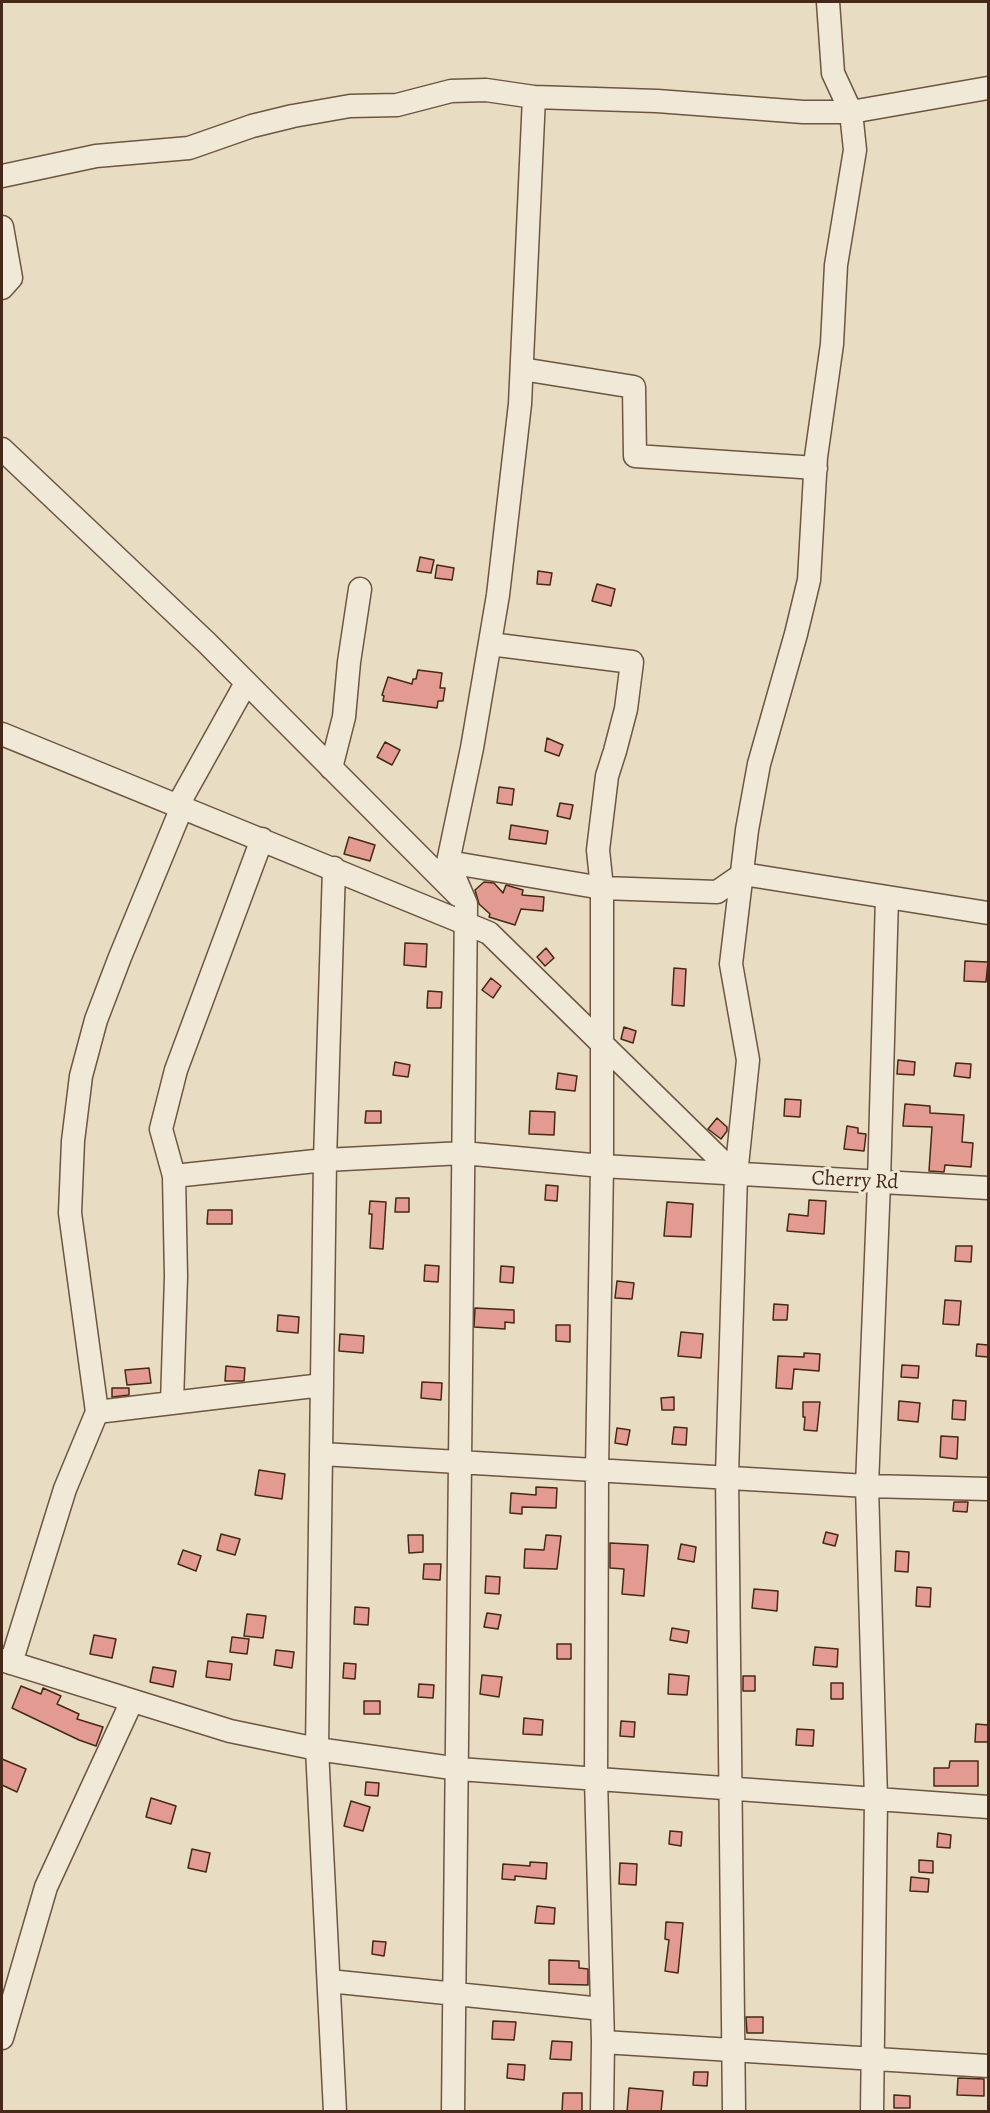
<!DOCTYPE html>
<style>
body{margin:0}
#map{position:relative;width:990px;height:2113px;overflow:hidden;background:#e8ddc2;font-family:Alegreya,serif}
canvas{display:block}
.frame{position:absolute;inset:0;border:3px solid #452817;pointer-events:none}
</style>
<div id="map">
<canvas width="990" height="2113"></canvas>
<div class="frame"></div>
</div>
<script>
const c = document.querySelector('canvas').getContext('2d');
c.lineJoin = 'round';
function fillPath(path, color) {
  c.fillStyle = color;
  c.fill(path, 'evenodd');
}
function stroke(path, color, width, dash) {
  c.strokeStyle = color;
  c.lineWidth = width;
  c.lineCap = dash ? 'butt' : 'round';
  c.setLineDash(dash || []);
  c.stroke(path);
}
function drawText(font, color, halo, rows, align = 'center') {
  c.font = font + ' Alegreya,serif';
  c.lineWidth = 6;
  c.setLineDash([]);
  c.textBaseline = 'middle';
  c.strokeStyle = halo;
  c.fillStyle = color;
  for (const [text, x, y, turn = 0] of rows) {
    c.save();
    c.translate(x, y);
    c.rotate((+turn || 0) * Math.PI / 180);
    c.textAlign = isNaN(turn) ? turn : align;
    if (halo) c.strokeText(text, 0, 0);
    c.fillText(text, 0, 0);
    c.restore();
  }
}
const building = new Path2D(`
 M420,557L434,560L431,573L417,571Z
 M437,565L454,568L452,580L435,578Z
 M538,571L552,573L550,585L537,584Z
 M597,584L615,589L611,606L592,601Z
 M418,670L442,673L440,688H445L443,701H438L437,708L383,701L384,696L382,695L388,677L412,684L413,679H416Z
 M547,738L563,745L559,756L545,751Z
 M385,742L400,750L392,765L377,757Z
 M499,787L514,789L512,805L497,803Z
 M560,803L573,805L570,819L557,816Z
 M511,825L548,831L546,844L509,839Z
 M349,837L375,845L370,861L344,854Z
 M484,882L494,883L503,893L506,885L523,890L522,895L544,897L543,911L521,909L515,925L489,917L490,914L479,904L475,890Z
 M405,943L427,944L426,967L404,965Z
 M546,948L554,958L545,966L537,957Z
 M965,961L988,962L986,982L964,981Z
 M674,968L686,969L684,1006L672,1005Z
 M491,978L501,986L493,998L482,990Z
 M428,991L442,992L441,1008H427Z
 M624,1027L636,1031L633,1043L621,1039Z
 M898,1060L915,1062L914,1075L897,1074Z
 M395,1062L410,1065L408,1077L393,1075Z
 M956,1063L971,1064L970,1078L954,1076Z
 M558,1073L577,1076L575,1091L556,1089Z
 M785,1099L801,1100L800,1117L784,1116Z
 M905,1104L930,1106V1113L964,1115L962,1142L973,1143L971,1167L945,1165L944,1172L929,1171L932,1127L903,1126Z
 M366,1111H381V1123H365Z
 M530,1111L555,1112L554,1135L529,1134Z
 M717,1118L727,1127V1131L721,1139L708,1129Z
 M847,1126L858,1128V1133L866,1134L864,1151L844,1149Z
 M546,1185L558,1186L557,1201L545,1200Z
 M396,1198H409V1212H395Z
 M809,1200L826,1201L824,1234L787,1231L789,1214L808,1216Z
 M370,1201L386,1202L383,1249L370,1248L372,1214H369Z
 M667,1202L693,1204L691,1237L664,1236Z
 M208,1210H232V1224H207Z
 M956,1246H972L971,1262L955,1261Z
 M425,1265L439,1266L438,1282L424,1281Z
 M501,1266L514,1267L513,1283L500,1282Z
 M617,1281L634,1283L632,1299L615,1298Z
 M945,1300L961,1301L959,1325L943,1324Z
 M774,1304L788,1305L787,1320H773Z
 M475,1308L514,1310V1323L505,1322V1329L474,1327Z
 M278,1315L299,1317L298,1333L277,1331Z
 M556,1325H570V1342L556,1341Z
 M681,1332L703,1334L701,1358L678,1356Z
 M340,1334L364,1336L363,1353L339,1351Z
 M977,1344L988,1345V1357L976,1356Z
 M804,1353L820,1354L819,1371L794,1369L792,1389L776,1388L778,1356L804,1357Z
 M902,1365L919,1366L918,1378L901,1377Z
 M226,1366L245,1368L244,1381H225Z
 M149,1368L151,1383L127,1385L125,1370Z
 M422,1382L442,1383L441,1400L421,1398Z
 M112,1388H129V1395L112,1397Z
 M674,1397V1410H662L661,1398Z
 M953,1400L966,1401L965,1420L952,1419Z
 M899,1401L920,1403L918,1422L898,1420Z
 M803,1402H820L817,1431L804,1430L805,1417H803Z
 M674,1427L687,1428L686,1445L672,1444Z
 M617,1428L630,1430L627,1445L615,1443Z
 M941,1436L958,1437L957,1459L940,1457Z
 M259,1470L285,1474L282,1499L255,1495Z
 M536,1487L557,1488L556,1508L522,1507V1514L510,1513L511,1493L536,1495Z
 M954,1502H968L967,1512L953,1511Z
 M826,1532L838,1535L835,1546L823,1543Z
 M221,1534L240,1539L235,1555L217,1550Z
 M408,1535H423V1552L409,1553Z
 M546,1535L561,1536L557,1569L524,1568L525,1549L544,1550Z
 M610,1543L648,1545L644,1596L622,1594L624,1569L610,1568Z
 M681,1544L696,1547L694,1562L678,1559Z
 M183,1550L201,1556L196,1571L178,1564Z
 M896,1551L909,1552L908,1572L895,1571Z
 M424,1564H441L440,1580L423,1579Z
 M486,1576L500,1577L499,1594L485,1593Z
 M917,1587L931,1588L930,1607L916,1606Z
 M754,1589L778,1591L777,1611L752,1608Z
 M355,1607L369,1608L368,1625L354,1624Z
 M487,1613L501,1615L498,1629L484,1627Z
 M247,1614L266,1616L263,1638L244,1636Z
 M672,1628L689,1631L687,1643L670,1640Z
 M94,1635L116,1639L112,1658L90,1654Z
 M232,1637L249,1639L247,1654L230,1652Z
 M557,1644H571V1659H557Z
 M815,1647L838,1649L837,1667L813,1665Z
 M276,1650L294,1652L292,1668L274,1665Z
 M208,1661L232,1664L230,1680L206,1677Z
 M344,1663L356,1664L355,1679L343,1678Z
 M153,1667L176,1671L173,1687L150,1682Z
 M669,1674L689,1676L687,1695L668,1694Z
 M482,1675L502,1677L499,1697L480,1694Z
 M743,1676H755V1691H743Z
 M831,1683H843V1699H831Z
 M419,1684L434,1685L433,1698L418,1697Z
 M21,1686L41,1694L43,1688L61,1696L57,1704L79,1714L77,1719L103,1727L96,1746L79,1740L12,1708Z
 M364,1701H380V1714H364Z
 M524,1718L543,1720L542,1735L523,1734Z
 M621,1721L635,1722L634,1737L620,1736Z
 M976,1724L988,1725V1742H975Z
 M797,1729L814,1730L813,1746L796,1745Z
 M2,1759L26,1769L17,1792L2,1785Z
 M950,1761H978V1786H934V1768H949Z
 M366,1782L379,1783L378,1796L365,1795Z
 M151,1798L176,1806L171,1824L146,1817Z
 M351,1801L370,1807L363,1831L344,1826Z
 M670,1831L682,1832L681,1846L669,1844Z
 M938,1833L951,1835L950,1848L937,1847Z
 M192,1849L210,1853L206,1872L188,1868Z
 M919,1860L933,1861V1873L919,1872Z
 M530,1862L547,1863L546,1879L515,1876V1880L502,1879L503,1864L530,1866Z
 M620,1863L637,1864L636,1885L619,1884Z
 M911,1877L929,1879L928,1892L910,1891Z
 M537,1906L555,1908L554,1924L535,1923Z
 M666,1922L683,1923L678,1973L665,1971L669,1940L665,1939Z
 M373,1941L386,1942L384,1956L372,1954Z
 M549,1960L579,1961V1968L588,1969V1985L549,1984Z
 M746,2017H763V2033H747Z
 M493,2021L516,2022L514,2040L492,2039Z
 M552,2041L572,2042L571,2060L550,2059Z
 M508,2064L525,2065L524,2080L507,2078Z
 M694,2072H708L707,2086L693,2085Z
 M958,2078L984,2079V2096L957,2095Z
 M629,2088L663,2091L661,2112H627Z
 M563,2093H582V2112H562Z
 M894,2095L910,2096V2108H894Z`);
fillPath(building, '#e39b91');
stroke(building, '#452817', 1.5);
const minor = new Path2D(`
 M2,176L96,156L189,148L252,126L293,116L350,106L397,105L451,91L486,90L534,97L657,101L803,112H851L988,88
 M2,227L11,278L2,288
 M522,369L634,387L635,456L816,468
 M2,449L207,643L458,895
 M2,734L489,933L736,1175
 M331,768L344,717L349,662L360,589
 M178,805L246,683
 M448,862L472,748L498,595L520,404L534,97
 M334,868L325,1160L317,1749L335,2112
 M887,897L879,1182L867,1486L988,1489
 M174,1176L325,1160L463,1153L602,1166L988,1188
 M172,1403L176,1277L174,1176L161,1129L176,1070L262,839
 M97,1412L322,1385
 M322,1454L867,1486L876,1799L872,2112
 M2,1660L230,1731L317,1749L459,1769L988,1807
 M11,1663L65,1489L97,1412L70,1213L73,1141L81,1076L96,1020L120,957L182,807
 M329,1981L602,2009
 M2,2038L46,1887L132,1701
 M603,2042L988,2066
 M453,2112C460,1709 459,1306 466,904L448,862L602,888L598,850L607,776L615,751L626,709L632,662L490,644
 M602,2112L603,2042L596,1779L597,1470L602,1166V888L717,892L743,874L988,913
 M734,2112L727,1475L736,1175L748,1060L731,964L747,830L759,764L796,634L809,580L816,457L832,344L836,265L855,150L851,112L833,73L828,2`);
stroke(minor, '#6e5542', 25);
stroke(minor, '#f0e9d7', 22);
drawText('21px', '#452817', '#f0e9d7', [
 ["Cherry Rd",855,1181,3]
]);
</script>
